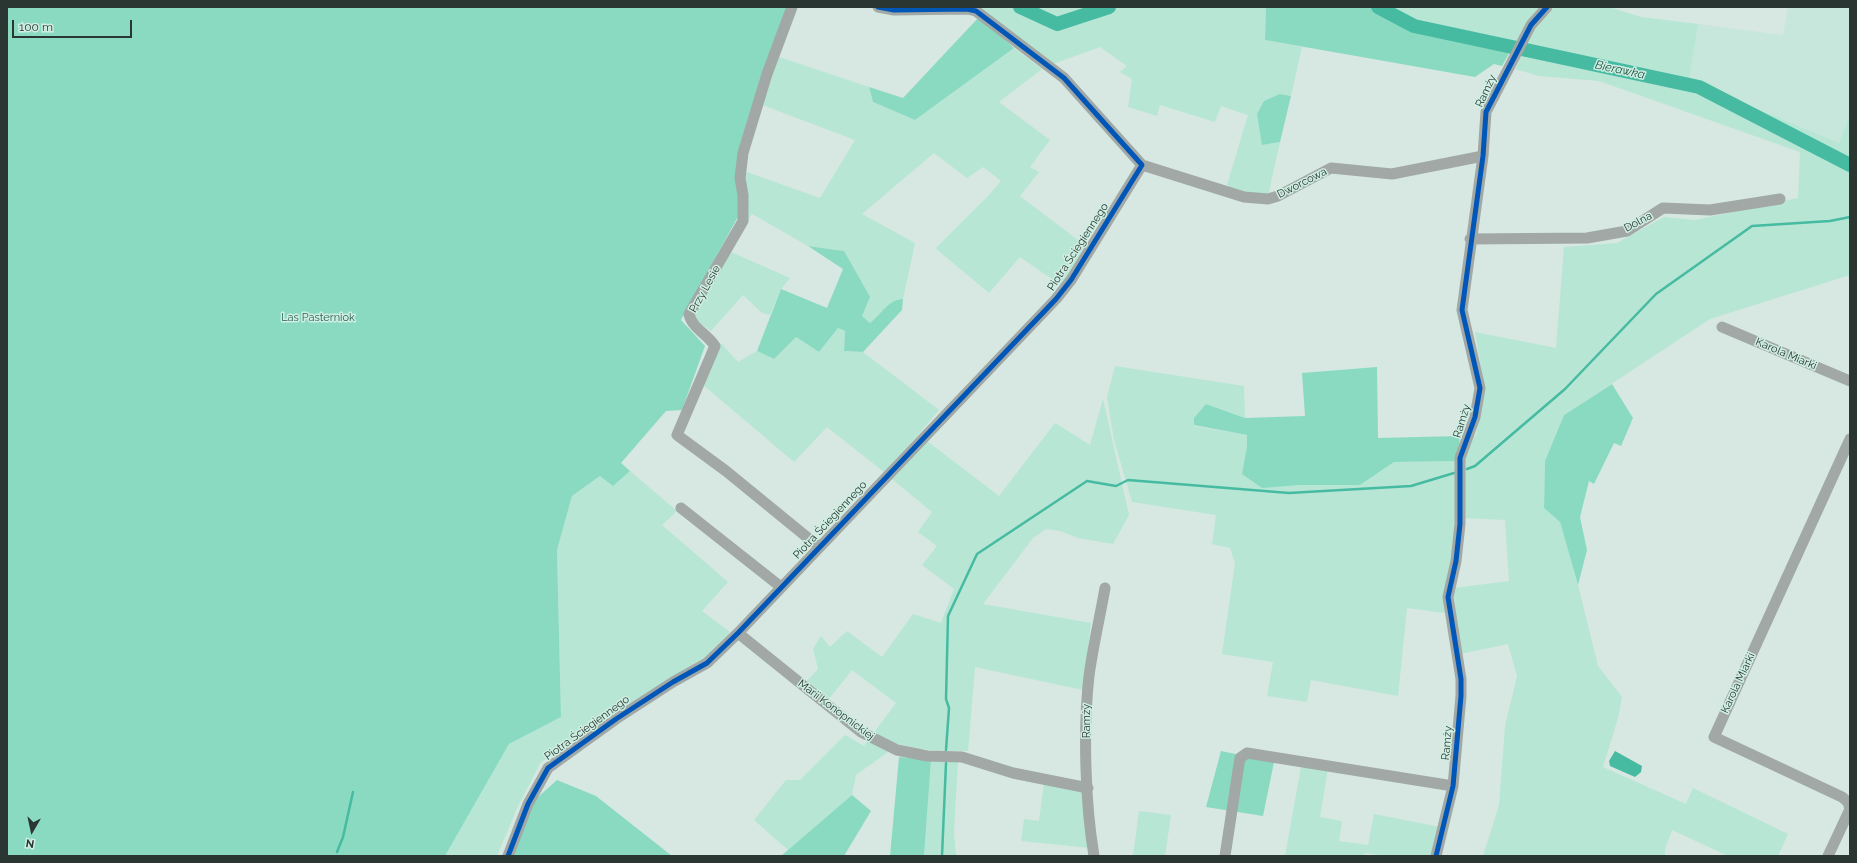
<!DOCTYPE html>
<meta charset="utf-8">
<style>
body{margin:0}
#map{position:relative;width:1857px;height:863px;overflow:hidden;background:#d6e8e1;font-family:Raleway,sans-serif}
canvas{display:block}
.frame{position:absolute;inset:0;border:8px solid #2a3632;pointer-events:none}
.north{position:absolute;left:12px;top:811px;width:40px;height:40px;-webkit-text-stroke:3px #cfefe3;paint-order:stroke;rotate:189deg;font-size:11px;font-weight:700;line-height:16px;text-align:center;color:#2a3632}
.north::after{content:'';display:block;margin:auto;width:14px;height:18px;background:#2a3632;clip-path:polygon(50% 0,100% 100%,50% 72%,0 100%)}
.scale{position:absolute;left:12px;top:20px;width:120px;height:18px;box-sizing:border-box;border:2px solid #2a3632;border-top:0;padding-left:5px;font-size:12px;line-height:14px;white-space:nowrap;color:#2a3632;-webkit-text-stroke:3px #cfefe3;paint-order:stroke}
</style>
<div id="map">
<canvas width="1857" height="863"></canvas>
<div class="frame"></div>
<div class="north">N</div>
<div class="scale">100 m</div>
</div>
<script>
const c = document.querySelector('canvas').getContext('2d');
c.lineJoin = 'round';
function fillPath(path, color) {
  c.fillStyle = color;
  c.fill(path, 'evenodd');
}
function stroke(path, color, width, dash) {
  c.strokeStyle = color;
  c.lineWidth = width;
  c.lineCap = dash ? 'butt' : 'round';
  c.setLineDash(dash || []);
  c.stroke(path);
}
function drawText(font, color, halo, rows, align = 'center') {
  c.font = font + ' Raleway,sans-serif';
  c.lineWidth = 3;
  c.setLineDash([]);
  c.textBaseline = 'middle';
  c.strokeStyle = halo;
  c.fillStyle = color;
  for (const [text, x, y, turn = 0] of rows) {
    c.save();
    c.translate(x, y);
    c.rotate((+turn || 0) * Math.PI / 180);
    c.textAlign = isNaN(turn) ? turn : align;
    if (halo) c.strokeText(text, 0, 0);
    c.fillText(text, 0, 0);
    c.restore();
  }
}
fillPath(new Path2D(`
 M1788,7H1850V114L1839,143L1689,80L1698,24L1783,35Z`), '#c8e7dc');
fillPath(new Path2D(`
 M954,7H1015L1057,27L1105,14L1089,8L1057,19L1031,7H1266L1265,40L1302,47L1291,96L1280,94L1262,145L1280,142L1268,196L1231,189L1227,185L1248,115L1221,106L1215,122L1160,105L1157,116L1128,107L1132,79L1120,72L1127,66L1100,47L1053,64L1002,28Z
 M1383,7H1542L1514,47L1414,25Z
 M1554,7H1609L1641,17L1698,24L1689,80L1839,143L1850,114V275L1710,319L1564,415L1545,461L1544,508L1560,522L1578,585L1598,666L1622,697L1618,718L1603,767L1686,804L1693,788L1788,834L1778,856H1728L1672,830L1665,849V856H1483L1499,805L1505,726L1517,676L1508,644L1460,654L1455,614L1454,588L1509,581L1505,520L1464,518V461L1471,436H1476L1484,385L1475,332L1556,348L1564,247L1617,243L1664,217L1695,220L1798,198L1800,152L1599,81L1539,76L1515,69L1536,28Z
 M1014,48L1042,69L999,102L1050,140L1030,167L1039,172L1020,196L1087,247L1062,286L1020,257L989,293L940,252L936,248L989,195L1001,181L983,167L967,178L934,153L862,214L915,243L903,299C889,299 880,314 870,323L862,316L844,251L808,246L752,214L745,225L744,171L820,198L855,140L760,104L776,56L869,87L873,102L915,120Z
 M731,252L790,278L781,289L770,315L762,313L743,295L711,331L701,324L695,316L698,304Z
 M838,328L845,331L844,351L863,352L939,410L918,435L884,472L827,427L794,462L702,384L721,343L738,362L757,351L774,359L796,337L819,352Z
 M1115,366L1244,386L1245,418L1206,404L1194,426L1247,435V446L1242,474L1299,485H1360L1394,462L1457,461V526L1445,613L1407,608L1398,696L1311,680L1307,702L1267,696L1273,662L1222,654L1235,563L1230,548L1212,544L1216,515L1132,502L1114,440L1107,397Z
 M1103,399L1129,515L1113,544L1078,538L1060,531L1046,529L1033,538L983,604L1091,623L1083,690L975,667L968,751C928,751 910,751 873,734L896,703L852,670L829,699L806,682L818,669L813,649L821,636L830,647L847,631L882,657L913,614L941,623L954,589L922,565L937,546L918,532L932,512L892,479L927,441L999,496L1055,423L1090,445Z
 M630,471L677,511L662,525L728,582L702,611L730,632L704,659L541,762L518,806L497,856H445L509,744L561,717L557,550L572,496L600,476L613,485Z
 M845,735L864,746L868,740L888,752L856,775L852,795L788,850L754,820L786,780H800Z
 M931,760L958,761L954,832L956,856H924Z
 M1301,767L1328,769L1320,817L1342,821L1339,841L1368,845L1374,814L1440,827L1432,856H1386L1365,853L1364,856H1285Z
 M1044,783L1084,792L1090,848L1021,841L1024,819L1039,821Z
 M1139,811L1171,815L1165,856H1133Z`), '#b7e6d5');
fillPath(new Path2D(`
 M7,7H789L753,109L739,215L681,320L705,346L682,410L666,411L621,463L630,471L613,486L600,476L572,496L557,550L561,717L509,744L445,856H7Z
 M1266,7H1371L1411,29L1512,48L1502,66L1494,64L1475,77L1265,40Z
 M979,17L1014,48L915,120L873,102L869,87L903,98Z
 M1280,94L1291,96L1280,142L1262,145L1257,114L1264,101Z
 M808,246L844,251L870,297L862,316L870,323C881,314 889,299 903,299L902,310L863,352L844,351L845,331L838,328L819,352L796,337L774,359L757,351L781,289L827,308L843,269Z
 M1377,367L1378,438L1460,436L1457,461L1394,462L1360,485H1299L1262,488L1242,474L1247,446V435L1194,425V418L1206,404L1245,418L1305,416L1302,373Z
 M1612,384L1633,418L1621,446L1614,443L1594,484L1589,481L1580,517L1587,550L1578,585L1560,522L1544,508L1545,461L1564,415Z
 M1221,751L1274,762L1263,816L1206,807Z
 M899,757L931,760L924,856H890Z
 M557,780L596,796L672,856H513L527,807Z
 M852,795L871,811L844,856H781Z`), '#8adac2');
fillPath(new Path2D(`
 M1615,751L1642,766L1641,772L1635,777L1610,766L1609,761Z`), '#46bba1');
stroke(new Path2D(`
 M1467,469L1475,466L1565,389L1656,294L1752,226L1830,221L1850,217
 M946,750L949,708L946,699L948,616L977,554L1087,481L1116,486L1128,480L1289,493L1411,486L1454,473
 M337,852L343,837L353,792
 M942,856L946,763`), '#46bba1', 2.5);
stroke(new Path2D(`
 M1020,7L1057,24L1109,7
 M1378,7L1414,26L1699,87L1850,165`), '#46bba1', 14);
stroke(new Path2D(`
 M792,7L767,74L743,153L740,178L743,195V221L689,314C692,328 707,334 715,346L677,435L726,471L819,547
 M878,7L894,10L967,9L976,11L1064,78L1142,165L1244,197L1268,199L1278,196L1331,168L1392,174L1483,156
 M1470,239L1587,238L1627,231L1663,208L1710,210L1780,199
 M1722,327L1850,381
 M681,508L781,587
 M738,633L861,732L897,750L927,756L962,757L1013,773L1088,788
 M508,856L528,804L548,768L616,719L673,682L707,663L738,633L1056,299L1071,280L1142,165
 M1094,856C1085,802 1083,729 1089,676C1093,646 1100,617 1105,588
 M1225,856L1239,764L1240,758L1247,753L1453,786
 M1436,856L1453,786L1461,696V679L1448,597L1456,561L1460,524V458L1475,417L1480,388L1462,310L1483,156L1486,112L1531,25L1547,7
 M1828,856L1850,809L1848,802L1842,797L1714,737L1850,439`), '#a1a8a6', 11);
stroke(new Path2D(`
 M508,856L528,804L548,768L616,719L673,682L707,663L738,633L1056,299L1071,280L1142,165L1064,78L976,11L967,9L894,10L878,7
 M1436,856L1453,786L1461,696V679L1448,597L1456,561L1460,524V458L1475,417L1480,388L1462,310L1483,156L1486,112L1531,25L1547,7`), '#0057b8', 5);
drawText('11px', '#2a3632', '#cfefe3', [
 ["Ramży",1486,91,-65],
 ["Dworcowa",1302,183,-27],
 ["Dolna",1638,222,-28],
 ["Piotra Ściegiennego",1078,247,-57],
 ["Przy Lesie",705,289,-61],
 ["Karola Miarki",1786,354,23],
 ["Ramży",1462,421,-73],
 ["Piotra Ściegiennego",830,520,-47],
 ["Karola Miarki",1738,683,-65],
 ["Marii Konopnickiej",836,710,37],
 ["Ramży",1087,721,-90],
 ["Piotra Ściegiennego",587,728,-36],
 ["Ramży",1447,743,-85]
]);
drawText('11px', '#2b604f', '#cfefe3', [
 ["Las Pasterniok",318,318]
]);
drawText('italic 12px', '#215646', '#cfefe3', [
 ["Bierawka",1620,70,12]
]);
</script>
